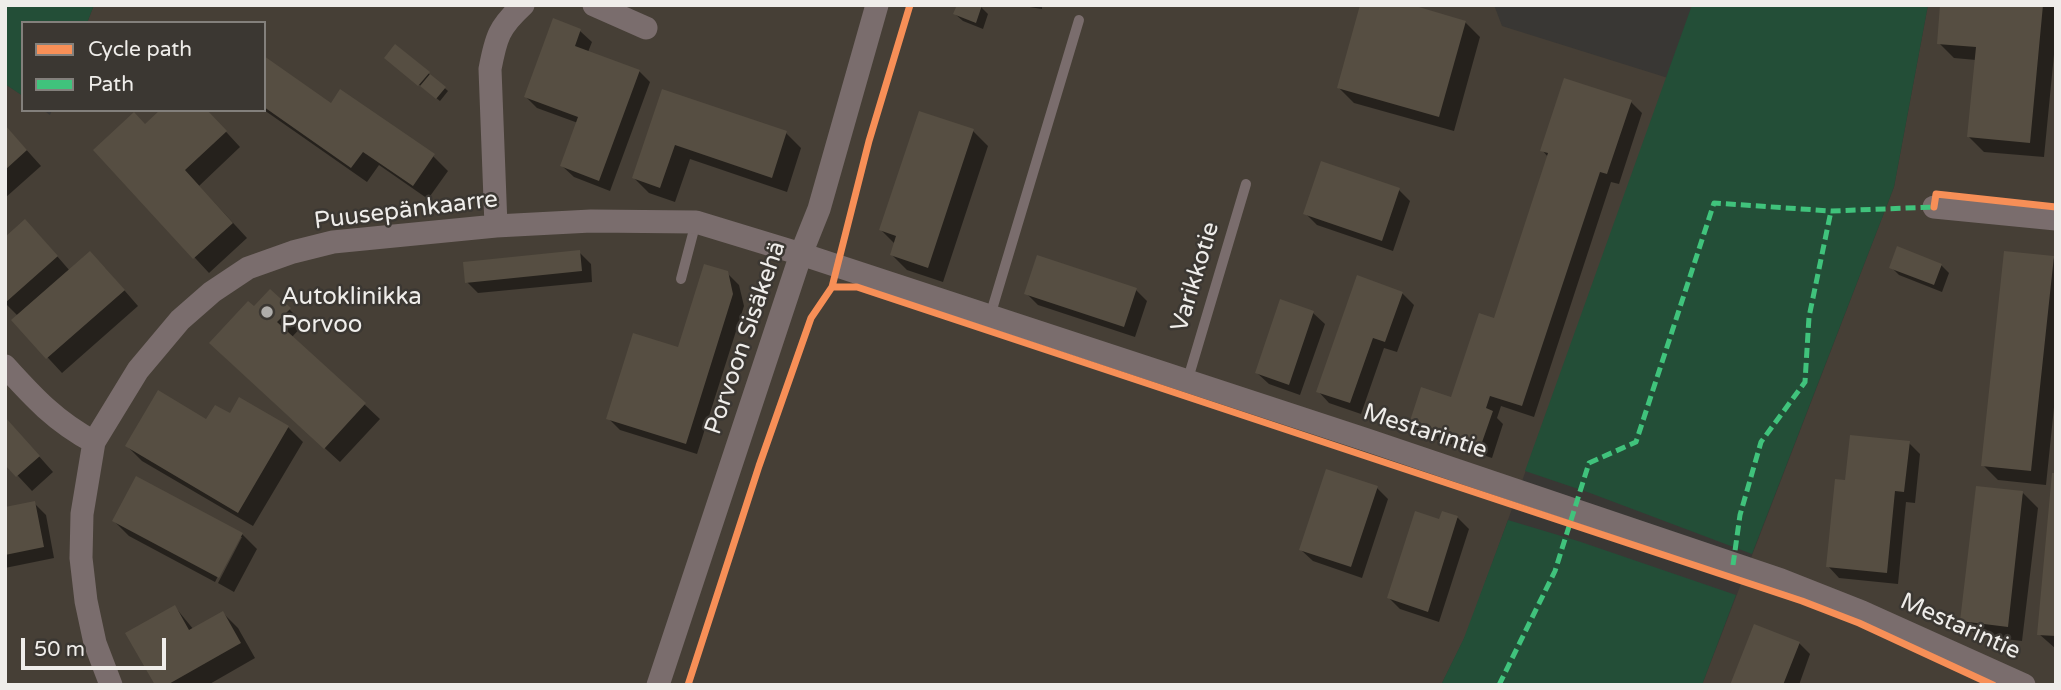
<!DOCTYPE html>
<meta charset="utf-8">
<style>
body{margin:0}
#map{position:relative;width:2061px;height:690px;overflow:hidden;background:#393734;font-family:"Varela Round",sans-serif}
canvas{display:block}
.frame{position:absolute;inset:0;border:7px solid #efedea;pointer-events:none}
.legend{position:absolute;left:21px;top:21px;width:245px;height:91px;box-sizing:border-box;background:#3b3732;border:2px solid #83807c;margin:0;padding:9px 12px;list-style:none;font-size:21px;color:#efedea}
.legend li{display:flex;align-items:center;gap:14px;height:35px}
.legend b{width:35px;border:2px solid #83807c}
.scale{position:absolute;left:21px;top:638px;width:145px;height:32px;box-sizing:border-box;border:4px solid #efedea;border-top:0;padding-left:9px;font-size:21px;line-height:24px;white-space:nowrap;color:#efedea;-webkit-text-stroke:5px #3b3732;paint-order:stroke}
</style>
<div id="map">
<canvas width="2061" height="690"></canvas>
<div class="frame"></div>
<ul class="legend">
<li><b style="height:9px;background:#f78f57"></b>Cycle path</li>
<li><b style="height:9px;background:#40c37c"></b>Path</li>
</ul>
<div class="scale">50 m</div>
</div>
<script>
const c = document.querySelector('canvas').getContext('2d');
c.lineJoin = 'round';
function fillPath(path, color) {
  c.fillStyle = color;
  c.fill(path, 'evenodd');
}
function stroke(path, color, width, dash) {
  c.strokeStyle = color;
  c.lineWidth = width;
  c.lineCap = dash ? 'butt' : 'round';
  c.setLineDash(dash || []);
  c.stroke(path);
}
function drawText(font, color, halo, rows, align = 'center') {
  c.font = font + ' "Varela Round",sans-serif';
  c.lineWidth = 5;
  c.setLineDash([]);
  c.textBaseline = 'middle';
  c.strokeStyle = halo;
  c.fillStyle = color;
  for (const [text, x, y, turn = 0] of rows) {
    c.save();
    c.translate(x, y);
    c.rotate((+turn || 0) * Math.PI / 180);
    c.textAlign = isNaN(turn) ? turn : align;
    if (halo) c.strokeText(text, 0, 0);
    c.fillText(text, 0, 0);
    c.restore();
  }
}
fillPath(new Path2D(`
 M94,5H1494L1502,26L1668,78L1467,633L1441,685H5V84L23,96V110H43L50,115L52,110H264V23H87Z
 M1928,5H2056V685H1702L1894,187Z`), '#463f36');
fillPath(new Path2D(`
 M5,5H94L87,23H23V96L5,84Z
 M1692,5H1928L1894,187L1752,554L1590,493L1525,471Z
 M1508,520L1578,541L1736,595L1702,685H1441L1464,638Z`), '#234e37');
fillPath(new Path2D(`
 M1017,5H1042V9Z
 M1942,5H2054L2056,7V34L2044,157L1984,152L1969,137L1976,60L1954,58L1939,43Z
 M981,7L988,14L983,29L963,21L955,14Z
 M554,21L580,31L592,42L588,52L639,71L650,82L610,191L574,177L562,166L578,123L537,108L526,97Z
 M1465,22L1480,37L1454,131L1354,103L1339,88Z
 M264,58L331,105L433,156L448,171L428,199L379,165L367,182L264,110Z
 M394,65L428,73L448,91L440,101Z
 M663,91L786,133L801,148L787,192L690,159L675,202L649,193L634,178Z
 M1631,102L1642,113L1619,184L1611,182L1534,417L1501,406L1497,418L1503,424L1492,458L1423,435L1411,424L1452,399L1495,320L1548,157L1542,150Z
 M206,110L240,147L199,186L247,238L209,273L95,150L145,126Z
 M5,126L41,166L5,198Z
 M973,131L988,146L943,282L907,270L892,255L895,244L881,230Z
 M1399,190L1410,201L1393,251L1317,225L1305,213Z
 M37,233L70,271L105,268L138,306L62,373L14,321L18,316L5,303V240Z
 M579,252L591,264L592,282L478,293L467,282Z
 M2053,258L2056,261V388L2046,485L1998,480L1983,465Z
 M1941,265L1949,273L1942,292L1899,275L1891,267Z
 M727,273L739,285L744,306L697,454L620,430L608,418L679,349Z
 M1136,290L1147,301L1135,337L1038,305L1026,293Z
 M1402,293L1414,305L1397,352L1384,348L1361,414L1329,403L1318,391Z
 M254,309H289L304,324L292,337L380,419L340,462L226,358Z
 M1313,313L1325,324L1300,395L1269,384L1257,373Z
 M230,416L288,427L303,442L253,526L142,461L127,446Z
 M5,418L53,472L32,491L5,462Z
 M1909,443L1920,454L1915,503L1906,502L1898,584L1839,578L1828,566L1847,482Z
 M2056,475V649L2039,634Z
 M1377,488L1388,499L1362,578L1313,561L1301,550Z
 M2023,493L2038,508L2022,641L1977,636L1962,621Z
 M34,503L46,515L54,558L5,568V509Z
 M1443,513L1458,518L1469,529L1439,622L1400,609L1389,598L1441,522Z
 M114,521L242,534L257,549L234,592L218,583L242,537H238L215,582L129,536Z
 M175,607L194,630L223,613L238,628L255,658L208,685H157Z
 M1799,643L1810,654L1799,685H1732Z`), '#0007');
fillPath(new Path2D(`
 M957,5H982L976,23L953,14Z
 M1360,5H1412L1466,21L1439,117L1337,88Z
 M1940,5H2043L2030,143L1967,137L1976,47L1937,44Z
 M553,18L581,29L575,46L640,70L599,181L560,166L578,117L524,97Z
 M395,44L430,72L418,86L384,58Z
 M264,56L331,103L340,89L435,154L413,186L363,152L351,168L264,107Z
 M430,74L446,87L436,99L420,86Z
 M1564,78L1632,100L1607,174L1600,172L1522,406L1490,396L1486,408L1493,411L1480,448L1409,424L1421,387L1451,397L1479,313L1494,318L1548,153L1540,151Z
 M662,89L787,131L772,178L675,145L660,188L632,178Z
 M160,110H207L227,131L185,170L233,223L193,259L93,150L134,112L145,124Z
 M919,111L974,129L928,268L890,255L896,236L879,230Z
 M5,125L27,150L5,170Z
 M1321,161L1400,188L1382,241L1303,214Z
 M25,219L58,256L5,303V237Z
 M1897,246L1942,264L1934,285L1889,268Z
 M580,250L582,271L465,283L463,262Z
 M90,251L125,290L46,359L11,320Z
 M2004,251L2054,256L2031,471L1981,466Z
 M1037,255L1137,288L1124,327L1024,294Z
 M704,264L728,271L733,294L686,444L606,419L633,333L678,347Z
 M1357,275L1403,292L1385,342L1373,338L1350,403L1316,392Z
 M270,289L291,308L277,322L366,403L324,449L209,343L248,301L254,306Z
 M1280,299L1314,311L1289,385L1255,373Z
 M158,390L206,419L215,405L230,413L239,397L289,426L238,513L125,446Z
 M5,417L40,456L16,477L5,465Z
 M1850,435L1910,441L1904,492L1895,491L1887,573L1826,567L1835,479L1845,480Z
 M1326,469L1378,486L1351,567L1299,550Z
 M2052,473H2056V636L2037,635Z
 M136,476L243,533L219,578L112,521Z
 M1976,486L2023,491L2008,627L1960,621Z
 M35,501L44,547L5,555V507Z
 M1415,511L1439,519L1442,511L1458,516L1428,612L1387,598Z
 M175,605L189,630L223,611L241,643L167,685H155L125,633Z
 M1754,624L1800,642L1783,685H1730Z`), '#564e42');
stroke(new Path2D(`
 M681,279L696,222
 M990,316L1079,20
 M1187,382L1246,184`), '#7a6d6d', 10);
stroke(new Path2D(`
 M594,5L646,28
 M1934,207L2056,219
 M496,226L490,69C496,37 499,27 523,5
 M5,366C33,397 56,422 94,442
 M111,685L95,643L86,601L81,558L82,514L94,442L138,370L180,320L212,292L248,268L293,252L333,242L496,226L591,221L696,222L801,254L1367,440L1781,580L1862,612L2024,685
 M658,685L801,254L819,209L877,5`), '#7a6d6d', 23);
stroke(new Path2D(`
 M1733,565L1740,515L1761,442L1805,382L1809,317L1831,211
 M1499,685L1555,571L1589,463L1636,442L1714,203L1831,211L1934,207`), '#40c37c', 5, [10, 5]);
stroke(new Path2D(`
 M1934,207L1936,194L2056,207
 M832,287H857L1802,601L1859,623L1993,685
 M688,685L759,466L811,318L832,287L869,141L910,5`), '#f78f57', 7);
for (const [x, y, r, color] of [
 [267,312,7,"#afadaa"]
]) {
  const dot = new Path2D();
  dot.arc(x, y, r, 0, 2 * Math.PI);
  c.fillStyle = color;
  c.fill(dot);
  stroke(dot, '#3b3732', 2.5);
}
drawText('24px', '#efedea', '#3b3732', [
 ["Puusepänkaarre",406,211,-7],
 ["Varikkotie",1196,277,-73],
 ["Porvoon Sisäkehä",746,338,-71],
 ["Mestarintie",1425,432,18],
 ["Mestarintie",1960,627,24]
]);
drawText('24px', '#efedea', '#3b3732', [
 ["Autoklinikka",281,298],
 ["Porvoo",281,326]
], 'left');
</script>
